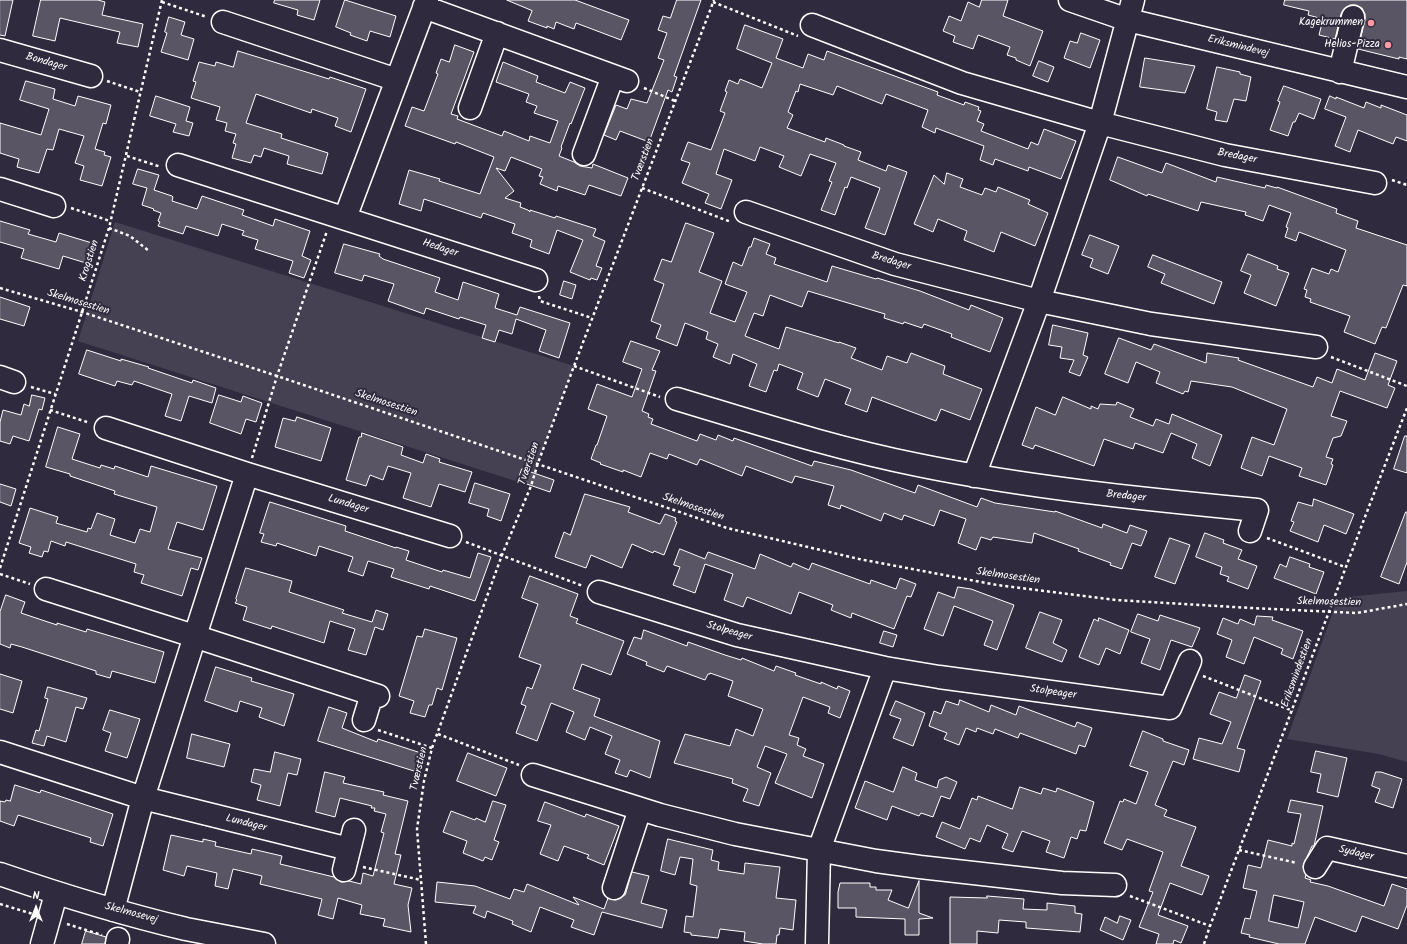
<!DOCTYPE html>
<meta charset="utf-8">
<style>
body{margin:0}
#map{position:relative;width:1407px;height:944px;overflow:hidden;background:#2f2a3d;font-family:Kalam,sans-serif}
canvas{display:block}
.north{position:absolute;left:16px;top:888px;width:40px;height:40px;-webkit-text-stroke:3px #2f2a3d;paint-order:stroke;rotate:0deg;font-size:11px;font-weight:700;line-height:16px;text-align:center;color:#fff}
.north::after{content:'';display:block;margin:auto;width:14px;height:18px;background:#fff;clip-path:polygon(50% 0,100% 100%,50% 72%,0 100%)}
</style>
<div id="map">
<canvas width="1407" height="944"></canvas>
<div class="north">N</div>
</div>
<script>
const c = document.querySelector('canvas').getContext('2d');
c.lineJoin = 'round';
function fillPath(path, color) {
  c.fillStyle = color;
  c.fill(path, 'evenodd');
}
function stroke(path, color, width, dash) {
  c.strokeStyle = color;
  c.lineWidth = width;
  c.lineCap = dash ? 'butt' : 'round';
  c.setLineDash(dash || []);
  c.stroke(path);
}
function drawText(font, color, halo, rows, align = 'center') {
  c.font = font + ' Kalam,sans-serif';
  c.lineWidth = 4;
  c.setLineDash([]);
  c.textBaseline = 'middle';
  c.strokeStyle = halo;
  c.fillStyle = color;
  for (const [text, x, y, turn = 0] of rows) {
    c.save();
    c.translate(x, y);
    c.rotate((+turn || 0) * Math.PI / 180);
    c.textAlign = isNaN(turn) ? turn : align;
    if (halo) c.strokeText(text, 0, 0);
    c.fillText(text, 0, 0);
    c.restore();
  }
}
fillPath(new Path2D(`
 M115,222L574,366L538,463L531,486L78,341Z
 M1407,591V762L1379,754L1287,739L1338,598Z`), '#464152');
const building = new Path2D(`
 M0,0H13L5,36L0,35Z
 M41,0H98L105,2L102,15L143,24L138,47L117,43L120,32L60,18L55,41L33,36Z
 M275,0H320L314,20L297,15L298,10L274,3Z
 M345,0L396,16L390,37L370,31L367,41L350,35L351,33L336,27Z
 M507,0H575L629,20L621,40L576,23L574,29L556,22L554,29L547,26V28L528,21L532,11Z
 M677,0H701L674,76L677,77L672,92L668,90L649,142L620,131L616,140L604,135L616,105L627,109L631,99L647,103L664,60L658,58L667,33L658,30L663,16L670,18Z
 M982,0H1008L1003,16L1043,31L1030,66L1016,60V58L1007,55L1010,47L978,35L973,49L953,42L955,36L943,31L949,16L961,21L968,2L979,7Z
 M1285,0H1407V59L1399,57V59L1358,49L1365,20V14L1362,8L1356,5H1350L1344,9L1341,14L1335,39L1319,35L1323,19L1308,15L1309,11L1284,5Z
 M169,17L185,22L181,35L194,39L188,60L161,52L167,33L165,32Z
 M745,25L783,39L776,58L803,68L808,54L824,60L827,51L938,92L937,95L964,105L965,102L979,107L978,110L981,111L977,121L984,124L981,131L1028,149L1031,142L1038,145L1044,129L1076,141L1061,179L1029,167L1028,171L995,159L993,165L980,160L984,146L936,128L935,133L922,127L928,110L886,94L882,104L837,86L833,95L800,84L798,92L796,91L788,112L793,115L787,128L825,142L826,138L844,145V146L861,152L858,160L886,171L888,165L907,172L885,235L865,228L880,188L851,177L847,188L845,187L835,215L821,210L832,182L829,181L836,163L810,154L801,176L779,167L784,156L760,147L755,161L724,149L716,174L732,180L721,209L705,203L709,194L682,183L690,163L681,160L688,142L711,150L725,113L720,111L727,92L725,91L729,80L738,84L740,79L762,88L772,63L737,49Z
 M1081,33L1100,40L1090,68L1064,58L1070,41L1077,43Z
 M455,45L474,52L451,114L458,116L457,119L502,136L504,131L529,141L530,136L550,143L558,121L534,113L537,106L526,102L529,94L496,82L503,62L538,76L536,82L565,93L570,82L585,88L571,124L570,123L561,147L562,148L559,156L574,162L580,166L592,168L593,164L628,178L621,196L589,185L585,195L558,186L557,191L540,184L543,177L539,176L542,169L511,157L505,171L496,168L514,191L505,198L521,203L520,207L528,210L530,212V210L555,218L556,216L596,229L593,236L605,241L596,266L602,268L597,280L591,278L590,280L570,272L583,240L557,230L549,254L530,247L532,240L512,233L515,224L483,213L481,218L424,199L421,211L399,204L409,170L440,179L439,181L480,194L494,157L456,142L455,144L405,126L412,107L424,111L438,74L436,73L441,59L449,62Z
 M238,51L329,79L330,77L366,89L351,132L335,126L338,118L312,109L311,113L256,94L246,123L282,134L281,138L328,153L322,174L287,164L289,156L264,148L261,157L254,155L251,163L232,158L236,144L233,143L236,134L225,131L227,123L216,120L220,107L191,98L196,82L193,81L199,62L215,66L216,62L233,67Z
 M1145,58L1195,66L1185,93L1140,87Z
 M1039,61L1054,67L1048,82L1033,76Z
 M1217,67L1240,72V74L1251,77L1246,101L1234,99L1227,122L1215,120L1217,112L1207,109Z
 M26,81L55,89L53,99L75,106L78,96L111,105L106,124L103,123L95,149L105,152L104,155L111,157L102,186L80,180L84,166L75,163L84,136L59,129L53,150L47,149L39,173L17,167L19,159L0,153V123L41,135L49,109L20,100Z
 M1284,86L1321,99L1314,119L1299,113L1295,122H1293L1288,136L1270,130L1280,102L1278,101Z
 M156,96L190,107L186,121L193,123L189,136L173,132L176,124L150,116Z
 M1330,96L1336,99V97L1364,108L1366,102L1381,108V105L1407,115V141L1396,137L1393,144L1358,130L1350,152L1335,146L1346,117L1325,109Z
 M1118,157L1162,173L1166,163L1216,182L1217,177L1265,188L1266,185L1277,188V187L1337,209L1336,213L1358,221L1356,228L1407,245V286L1403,285L1386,328L1382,327L1375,344L1344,332L1350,316L1310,302L1311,299L1305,297L1307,290L1304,289L1312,268L1329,274L1331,269L1338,272L1346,250L1299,232L1296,241L1285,237L1288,228L1286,227L1291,213L1269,205L1263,221L1245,215L1246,212L1201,202L1198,211L1148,194L1147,196L1110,180Z
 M138,169L159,175L154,190L172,196L173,197L172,201L197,209L202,196L244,210L242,215L273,226L275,219L310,231L302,256L311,260L304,278L289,273L293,261L255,249L258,240L242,235L244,231L222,224L218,236L186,226L183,234L158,226L160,222L158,221L161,213L153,210L154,209L142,205L147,188L133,184Z
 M947,173L963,179L960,187L982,195L985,188L996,192L998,187L1030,200L1028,204L1048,213L1035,246L1001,232L994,252L964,240L967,231L938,219L933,232L914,224L934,175L944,184Z
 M0,221L30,230L28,234L56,242L59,233L92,243L86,263L63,256L59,269L21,258L24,249L0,242Z
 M686,223L714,233L699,272L722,281L710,313L735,322L747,292L725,284L733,262L742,266L749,247H751L754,238L770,244L766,254L776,258L774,264L827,282L832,266L876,279L877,278L920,291L969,310L971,305L1003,318L990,352L951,337L952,334L924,324L922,328L904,322L903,324L884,318L885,314L808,291L802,307L770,295L763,316L754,313L745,336L779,349L786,327L839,343V342L856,348L851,358L882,370L887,356L907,363L911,353L945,366L943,374L982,389L970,420L941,409L936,421L872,397L867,412L845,404L851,389L825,379L818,397L797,389L803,373L779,364L777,371L774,370L766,392L749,386L757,364L733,354L730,364L713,357L718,344L706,339L708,332L685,323L677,346L656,338L661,325L651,321L664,284L654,280L662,259L671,262Z
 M1090,235L1119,246L1108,274L1090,267L1093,259L1082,255Z
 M344,244L380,254L379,256L383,259L440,278L435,292L458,300L463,282L499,294L495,308L517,315L520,307L570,323L559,358L539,351L546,330L516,319L512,334L499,330L495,342L482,338L486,325L460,317L459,319L426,308L424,314L388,301L394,284L364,275L362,281L335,273Z
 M1248,254L1278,266L1277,269L1289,273L1276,306L1244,293L1251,275L1241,271Z
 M1153,255L1222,282L1214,304L1161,283L1165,274L1148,267Z
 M564,281L576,285L572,299L560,295Z
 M0,297L30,307L24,326L0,319Z
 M1053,325L1088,333L1083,355L1088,357L1080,376L1069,372L1074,360L1060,358L1062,347L1049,345Z
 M1119,338L1151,350L1154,344L1206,363L1207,353L1239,358L1238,360L1313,387L1317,377L1332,383L1337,369L1365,380L1375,353L1397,361L1388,385L1395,388L1387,408L1340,391L1331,416L1347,421L1341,436L1333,438L1326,457L1333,459L1331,464L1333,465L1326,485L1299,476L1302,468L1269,456L1262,476L1241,468L1252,437L1274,445L1287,409L1232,387L1191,381L1188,392L1185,391L1183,394L1156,383L1160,372L1136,362L1128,383L1105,374Z
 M631,341L660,351L652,370L656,371L642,411L649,414L648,417L653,419L651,424L697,441L700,434L716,440L718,435L733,441L734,438L812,466L814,461L851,470L915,493L918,485L977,507L981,498L995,503L1055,512V511L1102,528L1103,524L1127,533L1130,525L1147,531L1141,546L1132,543L1122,569L1110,565L1111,563L1078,551L1079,549L1034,533L1032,543L993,537L991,540L981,537L976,550L958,543L966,519L940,510L934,526L904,515L902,520L884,513L881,521L841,505L840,509L828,505L834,486L795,476L792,483L746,466L742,476L700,459L697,465L669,454L667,459L650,453L641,477L623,470V472L600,464L601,463L591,459L596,445H597L607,416L588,409L597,384L632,397L642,369L623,362Z
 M87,350L121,361V359L149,367L148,368L192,383L193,380L216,388L212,403L189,396L181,421L165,416L172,394L134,381L132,385L117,381L115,386L79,374Z
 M32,395L45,398L42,410L39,409L29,441L13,436L10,444L0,441V422L3,410L21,415L24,404L29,406Z
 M219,395L241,402L243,396L262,403L256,422L246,419L241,434L210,423Z
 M1063,397L1091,409V406L1098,409L1100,404L1116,405L1117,402L1134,409L1130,417L1153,426L1156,419L1169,424L1172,414L1222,435L1210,466L1192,458L1197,444L1171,433L1163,453L1135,443L1133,449L1104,439L1094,466L1035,445L1033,449L1022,445L1036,407L1055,415Z
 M297,417L331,428L321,461L275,447L283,418L295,421Z
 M58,427L80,434L72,459L100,468L101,465L114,469L115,466L148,477L151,466L217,486L203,530L177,522L168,549L202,558L198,570L191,568L182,596L141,583L144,575L134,572L136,564L66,542L65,546L51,541L48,552L44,551L42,557L29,553L31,547L19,543L30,508L58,517L56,523L87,532L88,528L91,529L97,513L115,519L110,535L135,543L140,529L150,532L157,507L114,494L115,491L70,476V474L46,467Z
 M362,433L403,447L401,455L423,463L426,454L440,459L439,462L472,472L465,492L439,484L431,507L403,498L411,473L388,466L383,480L370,475L366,486L346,480L359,437H361Z
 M1405,436H1407V473L1394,469Z
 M522,469L554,480L550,492L518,481Z
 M475,483L510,494L501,521L487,516L489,509L469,503Z
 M0,484L16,489L11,506L0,502Z
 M585,494L630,507L628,512L660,524L665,514L676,518L675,521L677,522L664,555L654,551L653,553L632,544L622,568L591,555L586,568L555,557L564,532L570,535Z
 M1314,499L1354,514L1346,534L1324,525L1318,542L1290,531L1294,522L1291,521L1298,502L1312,506Z
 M270,502L346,526L345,531L396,548V547L409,551L406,560L442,572L443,570L470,578L478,553L491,557L475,601L430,586L429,589L391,577L394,569L368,561L363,576L348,571L353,557L319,546L316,556L277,543L276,546L261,542L264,534L260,533Z
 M1406,512H1407V562L1399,584L1381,577Z
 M1205,533L1224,540L1223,543L1242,550L1238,559L1257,566L1248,589L1227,581L1229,577L1220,574L1222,567L1196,557Z
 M1170,538L1190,545L1175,584L1155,577Z
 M680,549L705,559L708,552L755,569L760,554L791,567L793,563L809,570L812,563L870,584L871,580L896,589L900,578L916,584L911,597L907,596L894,629L852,613L851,618L831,610L833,605L799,592L791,614L747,597L743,607L724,600L733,574L705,564L695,593L673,585L680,567L674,565Z
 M1290,557L1310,564L1309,567L1324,572L1316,594L1274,578L1280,564L1286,567Z
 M246,568L292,581L289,592L344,610L342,613L372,622L376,610L388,614L383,630L375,627L366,655L348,650L355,629L330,621L324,643L272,626L271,629L243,620L247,607L235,603L237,600L236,599Z
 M530,576L578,594L570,616L578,619L576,623L624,641L611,675L582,664L573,689L600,699L594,716L660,741L650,778L630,770L627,777L615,773L620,760L605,754L612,736L590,727L585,740L566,732L574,712L551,703L537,741L516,733L526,706L521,704L527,687L532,689L541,665L519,657L538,604L522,598Z
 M958,587L971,589L1014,605L997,650L984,645L993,621L954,606L943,636L924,629L938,592L954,598Z
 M6,595L25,602L21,613L57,625V623L86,632L87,629L164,652L155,683L112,671L110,678L96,674V671L22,647L11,644L10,648L0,644V612Z
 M1040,612L1062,620L1053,643L1067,650L1062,662L1026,648Z
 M1138,614L1158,621L1160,615L1200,628L1192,647L1171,640L1160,670L1141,663L1150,639L1131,632Z
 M1257,616L1273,617L1272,620L1303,631L1293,659L1281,654L1283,649L1254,637L1244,664L1226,657L1232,640L1217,634L1223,618L1238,624L1240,619L1254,625Z
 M1099,618L1129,630L1120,654L1106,648L1099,665L1079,657L1094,619L1098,621Z
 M425,629L457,638L442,690L437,688L432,705H429L425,717L410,713L414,701L399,696L417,636L422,637Z
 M644,630L687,646L688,642L725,655L741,660L742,658L774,671L776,666L796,673L795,675L821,684V682L837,689L838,686L850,691L840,718L828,713L830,707L803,697L789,735L799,738L797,745L806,749L803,756L824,764L812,798L775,783L787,754L765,746L757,767L771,773L759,806L743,801L748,789L732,783L733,779L674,763L685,734L730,746L736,729L753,736L763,709L728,696L733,681L710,673V674H708L705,680L667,666L664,672L646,665L647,662L627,654L634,637L641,639Z
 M884,631L897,635L893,647L880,643Z
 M216,667L252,678L251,681L294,694L284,726L259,717L262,708L240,701L237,712L205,701Z
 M0,674L22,681L13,713L0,709Z
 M1245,675L1261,681L1237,748L1245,750L1239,772L1193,759L1199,738L1222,744L1231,722L1210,714L1219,692L1236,698Z
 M48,687L87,698L83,709L76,707L66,742L47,736L44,746L32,743L36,730L39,731L48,699L45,698Z
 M960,700L989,712L991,705L1016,715L1019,706L1075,727L1077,722L1092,728L1085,747L1079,745L1076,754L1020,733L1018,738L995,729L993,734L977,728L976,732L966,728L959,745L944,739L947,733L929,726L934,711L941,714L946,701L958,705Z
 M896,701L925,713L913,746L893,738L901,719L890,715Z
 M329,707L347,713L342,728L377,742L378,739L421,753L414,771L318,741Z
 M110,710L140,719L127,758L105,751L111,733L103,730Z
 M1143,731L1163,739V741L1189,750L1184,765L1173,761L1155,805L1167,810L1164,816L1196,827L1181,866L1209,876L1202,895L1170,883L1158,915L1188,926L1181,943L1174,940L1173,944H1156L1159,934L1139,927L1153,892L1149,891L1163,852L1127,839L1122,850L1104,843L1120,801L1123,802L1124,799L1136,804L1148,772L1130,766Z
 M192,734L230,744L224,767L187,758Z
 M1316,751L1347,758L1338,797L1317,792L1321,774L1311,772Z
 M275,752L301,759L297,775L288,773L280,806L257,800L261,785L251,782L254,769L270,772Z
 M468,753L507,768L496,796L457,781Z
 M903,767L917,773L915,780L937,788L939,780L946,777L957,782L950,799L941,796L933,817L921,813L919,816L892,806L887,820L855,808L865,781L893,792Z
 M325,772L345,777L343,783L384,792L383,795L408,801L395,854L401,855L394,884L412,888L408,905L411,932L383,926L385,919L360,914L362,905L338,898L333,919L318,915L322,899L260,884L262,876L233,869L228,889L215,886L217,873L187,866L184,876L163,870L171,835L203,842V839L216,842L215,846L251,854L252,849L282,856L280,864L334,877L341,882L349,881L361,884L363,873L373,876L384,833L381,832L386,814L374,811L375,808H371L372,806L340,798L335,817L316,812Z
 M1376,772H1381L1402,779L1393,808L1375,802L1380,789L1372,786Z
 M15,785L40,793L41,790L113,814L103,846L90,842L91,838L18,815L14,826L0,821V801L5,802L6,800L10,801Z
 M1020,787L1041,794L1043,788L1056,792L1057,788L1094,802L1086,831L1080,830L1077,839L1071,837L1064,858L1046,852L1050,841L1022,831L1013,852L1002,848L1008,834L987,825L980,842L970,838L965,849L936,837L942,822L960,829L972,798L977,800L978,796L1012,809Z
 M1291,800L1323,806L1314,846H1312L1303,866L1306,875L1305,878L1311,880L1310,882L1328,886L1384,906L1392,884L1407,889V905L1398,929L1362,916L1356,932L1315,917L1305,944H1279L1249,937L1250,935L1241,933L1245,918L1250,919L1257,891L1243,888L1248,865L1261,868L1268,840L1292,846V843L1294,844L1301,814L1288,812ZM1274,895L1304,902L1298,928L1269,921Z
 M493,801L506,805L494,840L499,842L492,860L485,857L483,861L463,853L467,841L443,832L451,811L475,820L476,818L485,822Z
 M545,802L585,817L586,814L619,826L604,865L587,858L589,855L564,846L558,861L540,854L551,825L538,821Z
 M668,839L713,850L711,860L719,862L718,870L744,874L745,863L780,867L776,898L796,900L793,930L780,928L779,935H777L776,944H763L744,941L745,932L720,929L718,938L691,935V933L684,932L686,916L693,917L697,886L690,884L693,859L680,857L675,875L661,871Z
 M632,872L649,876L641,903L667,910L662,928L602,912L594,935L571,927L574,920L540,907L531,932L512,924L513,921L487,911L485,918L473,913L476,906L435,902L437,882L475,886L510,899L514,889L524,892L527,884L579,905L573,897L604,909L608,898L616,900L625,895Z
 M919,881V913L933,918L919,919V935H905V919L856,917V908H838V892L840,883H870V887H876V890H892L888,900L908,908Z
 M987,896L1024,899L1023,909L1047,910V903L1075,906V913L1082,914L1080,932L1026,928V922L999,920L998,933L977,931V944H950V897L987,898Z
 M1120,916L1131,920L1123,940L1100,930L1105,917L1117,923Z
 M86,931L106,937L105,944H82Z`);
fillPath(building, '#595564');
stroke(building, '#fff', 1);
const minor = new Path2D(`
 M1070,0L1128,20L1407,87
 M424,7L627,81
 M223,22L397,80
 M812,25L962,83L1100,123L1225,155L1375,183
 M0,50L91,76
 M1340,72L1353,17
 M470,108L497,33
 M584,154L613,76
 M178,165L536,280
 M0,189L54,206
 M746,212L895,264L1039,301L1151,324L1316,347
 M345,218L427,0
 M0,377L14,382
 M677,399C757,423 837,449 918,465C1030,488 1144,499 1257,510L1250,531
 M106,428L247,474L450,536
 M974,476L1039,301L1100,123L1133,0
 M46,589L194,636L378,696
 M599,592L737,635L885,668L939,677L1170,708L1190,661
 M364,720L372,694
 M0,752L143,798L349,849
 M533,775L660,815L735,834L876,861L920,867L1062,883L1115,885
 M1315,867L1327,848L1407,866
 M344,870L354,830
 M0,874C61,895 123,914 186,929C212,934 238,939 264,944
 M614,888L640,809
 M113,910L143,798L247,474
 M42,944L56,894
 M117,944L118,939
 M817,944L819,850L885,668`);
stroke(minor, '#fff', 25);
stroke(new Path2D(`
 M162,2L207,17
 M713,2L798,36
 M107,81L140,92
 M644,88L675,101
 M127,156L161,167
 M1392,180L1407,185
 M642,188L731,222
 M71,208L110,221
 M109,228L130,236L149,251
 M0,288L82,312L277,376L727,528L859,559L997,585L1116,600L1251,608L1357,613L1407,604
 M539,296L540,301L592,318
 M1331,357L1407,386
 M574,366L660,397
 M31,387L55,394
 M50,410L90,423
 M252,458L277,376L327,231
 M1267,538L1345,567
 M466,542L583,586
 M0,568L109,228L162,0
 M0,574L30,584
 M1203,676L1293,711
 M378,730L432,748
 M438,734L519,765
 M1239,850L1297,863
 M363,867L421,880
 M1130,896L1210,926
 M0,904L33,914
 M67,924L102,935
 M426,944L417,829L424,781L432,748L502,555L531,486L538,463L574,366L714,0
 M1204,944L1210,926C1276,754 1340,580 1407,408`), '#fff', 2.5, [3, 3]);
stroke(minor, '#2f2a3d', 22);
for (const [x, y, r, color] of [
 [1371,23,4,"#ff9aa2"],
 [1388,45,4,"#ff9aa2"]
]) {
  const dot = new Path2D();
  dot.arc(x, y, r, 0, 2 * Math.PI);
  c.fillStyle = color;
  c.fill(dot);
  stroke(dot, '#2f2a3d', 1.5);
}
drawText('11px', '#fff', '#2f2a3d', [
 ["Kagekrummen",1363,23],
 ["Helios-Pizza",1380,45]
], 'right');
drawText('11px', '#fff', '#2f2a3d', [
 ["Eriksmindevej",1238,47,14],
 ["Bondager",46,63,16],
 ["Bredager",1237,157,11],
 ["Tværstien",644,160,-69],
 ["Hedager",440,249,18],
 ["Krogstien",90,261,-72],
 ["Bredager",891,262,17],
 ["Skelmosestien",78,303,17],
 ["Skelmosestien",386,404,18],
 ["Tværstien",530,464,-71],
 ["Bredager",1126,497,6],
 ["Lundager",348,505,17],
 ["Skelmosestien",693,508,19],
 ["Skelmosestien",1008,577,8],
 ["Skelmosestien",1329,603,1],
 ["Stolpeager",729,632,16],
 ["Eriksmindestien",1298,673,-70],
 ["Stolpeager",1053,693,8],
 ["Tværstien",420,769,-77],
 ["Lundager",246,824,14],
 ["Sydager",1356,854,13],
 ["Skelmosevej",131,914,15]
]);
</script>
